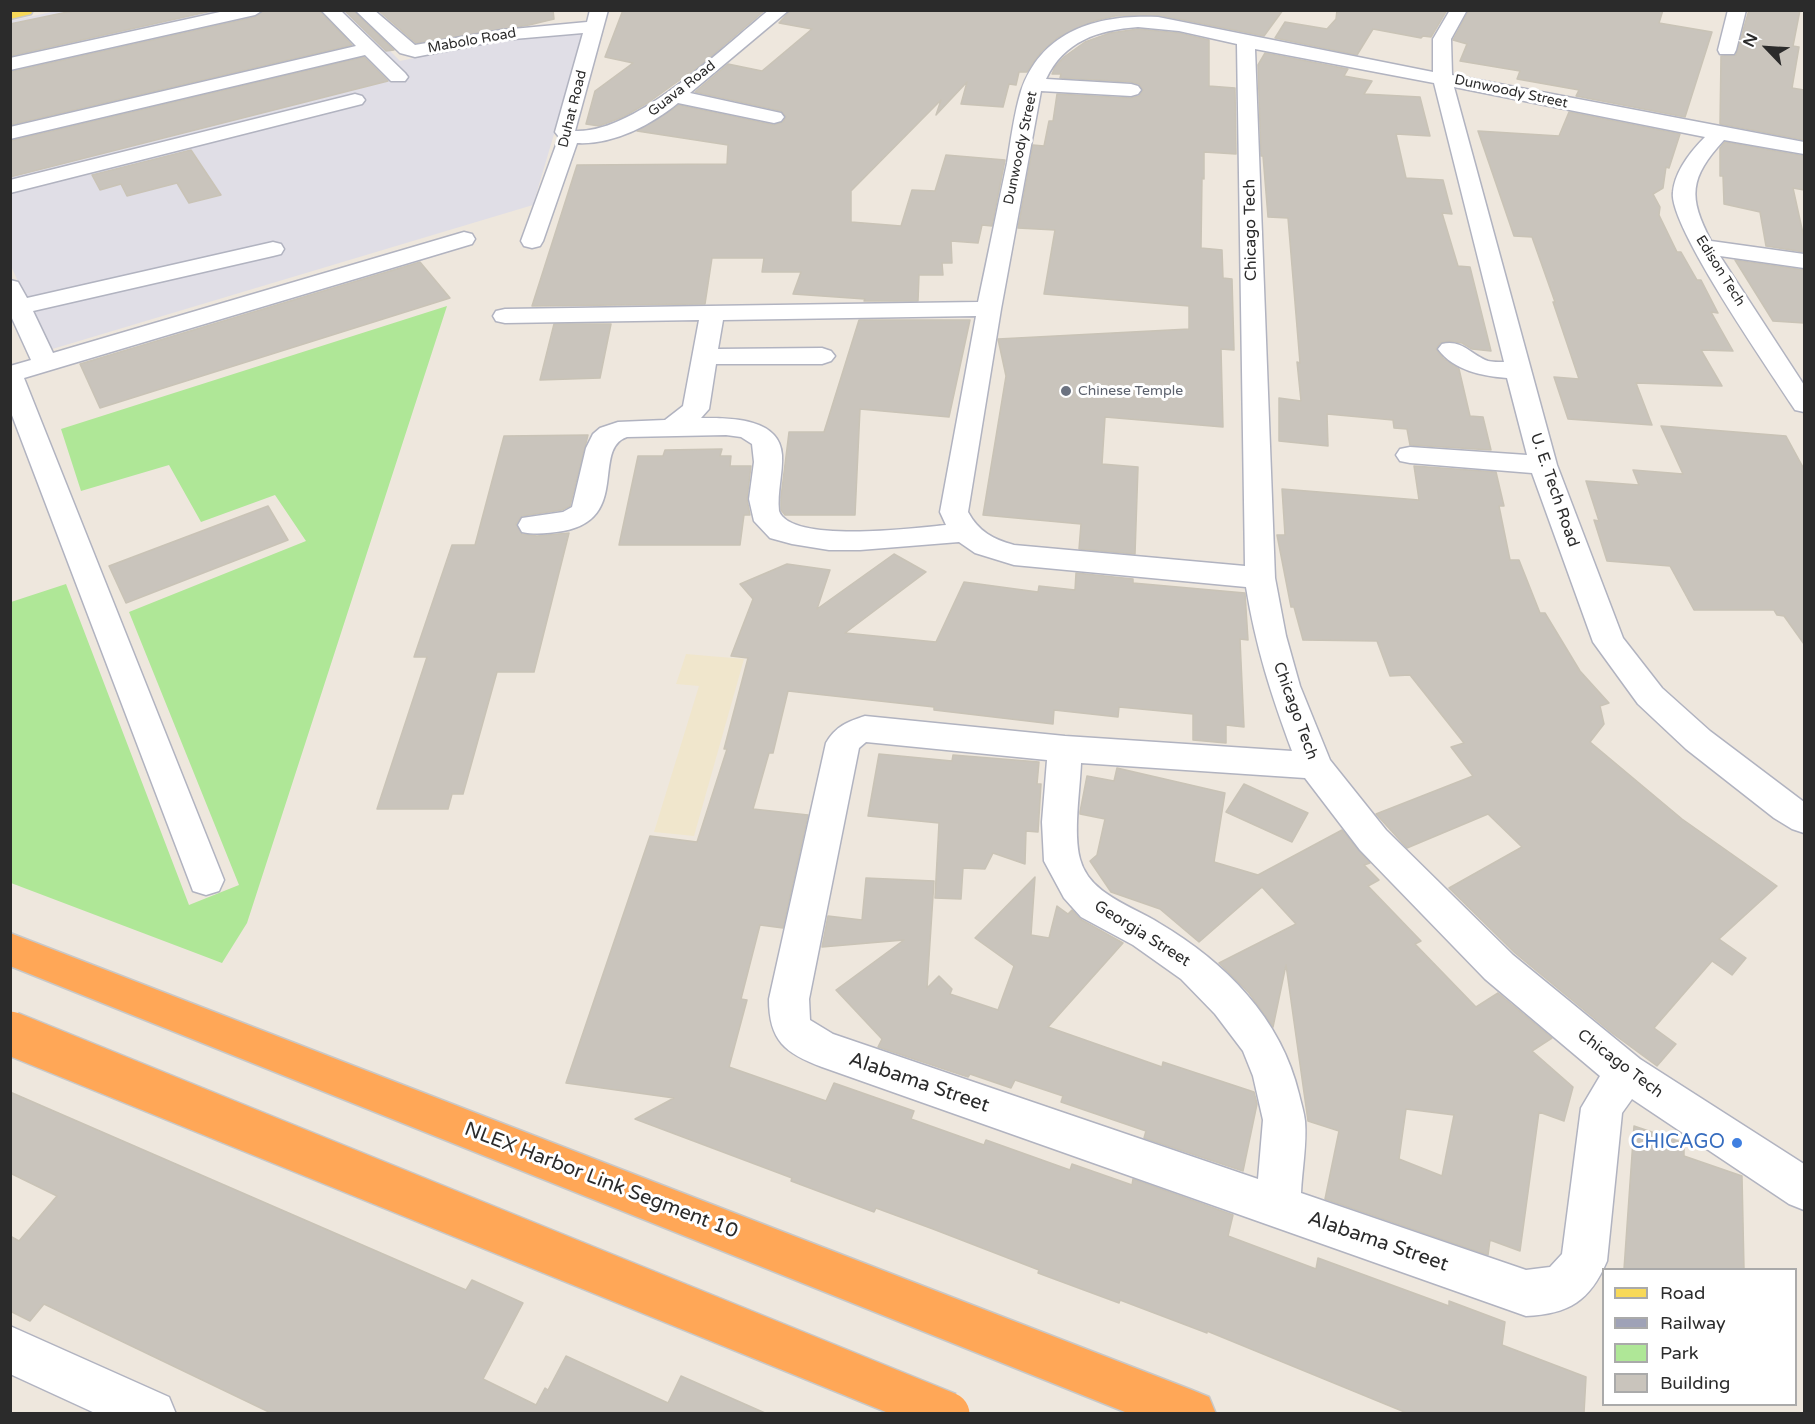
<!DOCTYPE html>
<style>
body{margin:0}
#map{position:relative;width:1815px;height:1424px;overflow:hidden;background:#eee7dd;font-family:"Varela Round",sans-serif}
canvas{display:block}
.frame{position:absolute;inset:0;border:12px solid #2b2b2b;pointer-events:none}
.legend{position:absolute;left:1602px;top:1268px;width:195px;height:138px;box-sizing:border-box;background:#fff;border:2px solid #aaa;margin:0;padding:8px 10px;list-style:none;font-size:18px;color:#2b2b2b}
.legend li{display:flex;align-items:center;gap:12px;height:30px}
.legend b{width:30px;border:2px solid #aaa}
.north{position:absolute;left:1737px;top:18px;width:60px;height:60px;-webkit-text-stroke:4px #fff;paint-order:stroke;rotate:295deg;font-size:16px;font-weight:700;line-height:24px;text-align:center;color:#2b2b2b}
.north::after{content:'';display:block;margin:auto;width:21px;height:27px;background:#2b2b2b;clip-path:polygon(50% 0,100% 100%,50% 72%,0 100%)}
</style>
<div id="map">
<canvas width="1815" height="1424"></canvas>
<div class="frame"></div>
<ul class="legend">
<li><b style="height:8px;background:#f8d958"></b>Road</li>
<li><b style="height:8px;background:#9fa2b7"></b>Railway</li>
<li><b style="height:16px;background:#afe797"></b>Park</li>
<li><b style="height:16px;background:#c9c4bc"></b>Building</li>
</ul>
<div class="north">N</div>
</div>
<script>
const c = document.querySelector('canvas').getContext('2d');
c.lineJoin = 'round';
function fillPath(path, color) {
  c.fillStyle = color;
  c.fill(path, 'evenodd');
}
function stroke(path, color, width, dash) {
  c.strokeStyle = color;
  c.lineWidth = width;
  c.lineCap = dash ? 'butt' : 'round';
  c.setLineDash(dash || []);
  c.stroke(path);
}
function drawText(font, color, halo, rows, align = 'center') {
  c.font = font + ' "Varela Round",sans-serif';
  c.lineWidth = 6;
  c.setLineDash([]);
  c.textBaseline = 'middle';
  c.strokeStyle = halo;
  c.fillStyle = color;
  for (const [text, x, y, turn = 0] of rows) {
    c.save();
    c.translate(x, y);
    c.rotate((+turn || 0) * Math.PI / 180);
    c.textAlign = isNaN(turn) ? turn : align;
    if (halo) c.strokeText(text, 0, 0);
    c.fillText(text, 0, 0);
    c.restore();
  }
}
fillPath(new Path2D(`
 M61,10L350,11L400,61L503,39L584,33L533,205L49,350L11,266L10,21Z`), '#e0dee6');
fillPath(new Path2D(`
 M686,654L744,659L694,836L654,832L699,686L676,684Z`), '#f0e6cc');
fillPath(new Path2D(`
 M447,306L247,923L222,963L11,883V602L66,584L189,905L239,885L129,612L306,541L275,495L201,522L169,465L81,491L61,429Z`), '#afe797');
const building = new Path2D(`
 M77,10H216L10,56V24Z
 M265,10H319L352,45L10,125V72L255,17Z
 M344,10H353L394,50L386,51Z
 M378,10H553L554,19L529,25L416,43Z
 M623,10H765L702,64L649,102L623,117L599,126L586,124L595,91L633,63L605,57Z
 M791,10H1283L1264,36L1158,15L1115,16L1094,21L1057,38L1041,52L1027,72H1019L1016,85L1009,84L1003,107L961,104L967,82L936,115L941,100L938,103L851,191V222L901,226L912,190L935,191L946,155L1005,160L992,226L982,225L978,243L951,241L952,263H942L943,275H919L918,301H864L865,299L793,294L801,272H762L764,258H712L705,304L532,306L577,165L727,164L728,145L637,131L679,105L774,125L783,122L786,117L781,111L695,92L728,64L762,71L812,29L779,23Z
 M1337,10H1447L1431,37L1423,36L1421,38L1373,29L1357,55L1275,38L1285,22L1327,29L1336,19Z
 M1469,10H1663L1659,23L1712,32L1685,117L1576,96L1579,90L1517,79L1520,71L1460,61L1467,44L1453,40Z
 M1749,10H1800L1793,46L1799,47L1792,88L1804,90V140L1720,124L1721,56L1736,55Z
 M1138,29L1179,33L1209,40V86L1235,88L1236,154L1204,152V179L1202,178L1201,248L1222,250L1223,278L1232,279L1234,350L1221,349L1223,427L1105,417L1102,464L1138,467L1135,554L1079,549L1081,524L983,515L1006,376L998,339L1189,329V306L1044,294L1055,230L1018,228L1033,145L1044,146L1049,121H1053L1057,94L1131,98L1139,96L1143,90L1139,84L1131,82L1060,78L1061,74H1052L1055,67L1064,57L1085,42L1110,33Z
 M1265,53L1348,69L1344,76L1372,81L1364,94L1420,97L1430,136L1396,134L1406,178L1443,180L1452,214L1442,213L1458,266L1470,267L1491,351L1472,349L1462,343L1449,341L1440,343L1436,349L1443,358L1459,369L1470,416L1483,417L1491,450L1410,445L1407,429L1394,428L1393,420L1327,414L1328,446L1279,441V398L1301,401L1297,362L1300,363L1288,218L1268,217L1263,156H1261L1258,65Z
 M364,57L388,81L10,177V141Z
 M1569,112L1680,134L1669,168L1666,167L1663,188L1653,194L1660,207L1659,215L1677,252H1681L1697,280H1701L1718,313L1711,312L1733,351L1701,350L1722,386L1636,383L1652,425L1568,419L1554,377L1579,379L1553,302H1555L1532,237L1514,236L1478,131L1559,136Z
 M1725,142L1804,156V190L1793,188L1804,238V252L1766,246L1760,212L1724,204L1723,176H1720V148Z
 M191,150L221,195L189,203L177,183L127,196L121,184L100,190L92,175Z
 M1735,260L1804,270V323L1773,321Z
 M420,262L450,298L100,408L80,364Z
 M859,320H970L949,417L860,409L855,515H785L781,510V497L789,432H824Z
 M554,324H611L600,378L540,380Z
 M1661,426L1786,436L1804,469V644L1784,616L1777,615L1774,610H1694L1670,566L1607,561L1594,520L1599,521L1586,481L1639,485L1633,470L1683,474Z
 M588,435L570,506L562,510L522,516L516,524L522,534L537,536L569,533L534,672H497L463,794H452L448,809H377L427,657H414L452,545H475L504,436Z
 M722,449L720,456H731L730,466H751L747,499L750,515H744L740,545H619L638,456H663L665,450Z
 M1414,466L1496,472L1504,506H1499L1510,560H1519L1540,613H1545L1580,671L1609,703L1600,706L1604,724L1590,742L1682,819L1777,886L1719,939L1746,958L1732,975L1712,961L1654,1028L1676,1044L1657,1066L1612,1033L1515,953L1449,888L1522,847L1488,814L1407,848L1376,814L1473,776L1451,747L1464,743L1410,675L1390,676L1377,641L1303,640L1294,607H1291L1277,535H1285L1282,489L1419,500Z
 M268,506L288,540L126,603L109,566Z
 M894,554L926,572L845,633L936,642L964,582L1038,592L1039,586L1075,590L1076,573L1133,579V583L1245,593L1248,640L1240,639L1244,727L1226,725V743L1193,740V714L1119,707L1118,717L1054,710L1053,724L934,710V707L788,691L773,753H769L753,809L808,815L783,928L760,925L741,999L747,1000L729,1067L826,1101L834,1083L914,1111L911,1119L984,1145L986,1140L1070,1170L1072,1164L1132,1185L1133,1179L1233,1215L1228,1236L1316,1269L1318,1258L1449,1306V1301L1505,1322L1502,1345L1586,1377L1584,1413H1407L1207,1331V1333L1120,1300L1119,1303L1038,1273L1039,1270L933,1229L876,1208L874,1212L791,1181L792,1178L635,1119L674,1098L566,1083L650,836L697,842L727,749H724L748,658L731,656L753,599L740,584L787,564L830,570L817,609Z
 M879,754L952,761L953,755L1039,762L1037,784H1041L1038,832L1026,831L1025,864L993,853L985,869L963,868L961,899L935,898L939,823L868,816Z
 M1117,768L1225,793L1214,862L1258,875L1342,830L1370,863L1364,865L1379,880L1368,886L1421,941L1415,944L1476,1007L1498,993L1552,1038L1532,1051L1573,1087L1564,1121L1539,1112L1520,1251L1490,1240L1488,1255L1325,1199L1339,1131L1308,1121L1286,965L1273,1027L1249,993L1219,963L1296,924L1262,887L1199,942L1160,909L1111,892L1090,861L1097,855L1105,819L1080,814V812L1087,776L1114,781ZM1406,1109L1454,1115L1442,1176L1399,1159Z
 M1244,784L1308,813L1292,842L1226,812Z
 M1035,877L1031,935L1049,938L1057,906L1068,914L1072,910L1080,919L1123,943L1048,1027L1162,1067L1163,1062L1254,1092L1257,1104L1243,1171L1144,1138L1146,1131L1061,1102L1063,1096L1015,1080L1011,1088L970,1074L968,1077L878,1047L882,1039L836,990L904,940L822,947L828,916L862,920L866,878L934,881L927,988L939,976L952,989L950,994L998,1010L1014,966L975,938Z
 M10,1092L466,1290L472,1280L523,1303L483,1379L536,1405L545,1388L548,1390L566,1356L668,1403L681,1376L765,1413H271L44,1304L30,1321L10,1311V1236L19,1241L57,1196L10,1173Z
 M1634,1126L1684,1143V1156L1742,1176L1744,1269H1624Z`);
fillPath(building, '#c9c4bc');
stroke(building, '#c9c3b6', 1.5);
const minor = new Path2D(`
 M229,10H263L255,15L10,70V58Z
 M321,10H340L405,73L408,77L405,81H391L365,55L10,139V127L356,46Z
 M355,10H374L415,45L502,30L587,22L590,10H608L575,131C635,134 723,47 769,10H789L690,93L781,113L784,117L781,121L774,123L678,103C651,125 613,145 577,143L543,241L540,246L532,248L524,246L521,241L559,137L555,132L583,33L502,40L415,57L400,53Z
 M1450,10H1467L1451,39L1452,75L1804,142V154L1724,140C1689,178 1688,197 1711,241L1804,254V268L1720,256L1804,385V412L1795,410L1791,404C1768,368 1668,225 1673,192C1675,171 1691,151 1705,137L1454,87L1557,465L1623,638L1662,688L1710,731L1804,802V833L1792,829L1774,818L1686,749L1638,704L1593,642L1532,473L1410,463L1400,461L1396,455L1400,449L1410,447L1527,455L1507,378C1483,376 1454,371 1438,349L1442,344C1462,339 1471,355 1488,361C1492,362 1499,362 1504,362L1434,83L1255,49L1275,578L1286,636L1300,686L1330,760L1386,830L1513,955L1640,1059L1804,1164V1210L1789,1204L1632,1099L1622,1113L1607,1261C1590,1301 1569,1314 1526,1316L822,1067C785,1053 769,1041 769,999L826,743C836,726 847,722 865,716L1065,736L1292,751C1271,694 1256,648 1246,587L1014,565L975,553L959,542L860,550H829L792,544L770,538L754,521L749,499L754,462L752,444L741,437L726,435L627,437C591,449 631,519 563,531C549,533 536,535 522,532L518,525L522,518L563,512L572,507L586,448L593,434L600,428L618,422L665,420L683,406L699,320L505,323L496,321L493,316L496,311L505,309L978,302C988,256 997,209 1007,163C1011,139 1014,114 1021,91C1042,29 1100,14 1158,17L1433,72V39ZM1138,27L1179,31L1237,44L1245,566L1014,545C993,539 979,532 968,512L1001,309L1041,91L1131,96L1138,94L1141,90L1138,86L1131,84L1046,79C1064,41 1098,30 1138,27ZM976,316L940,512L946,525C915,528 791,544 779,511C777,492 783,473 782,455C780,417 728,418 701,418L709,409L716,364H822L831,361L835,356L831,351L822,348L718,349L723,320ZM866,742L1047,760L1042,822L1044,861L1064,898L1081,917L1133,945L1181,979L1215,1014L1243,1051L1253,1076L1263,1120L1258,1179L833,1034L810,1020L809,999L859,748ZM1081,763L1305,778L1360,850L1485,979L1600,1076L1581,1108L1562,1254L1550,1267L1526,1270L1301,1193C1302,1170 1307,1144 1305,1121C1304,1112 1301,1103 1299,1094C1281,1018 1225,962 1159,923C1132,906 1089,894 1080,859C1073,833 1080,790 1081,763Z
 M1728,10H1746L1736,50L1734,54H1720L1718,50Z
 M355,94L362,96L365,100L362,104L10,193V180Z
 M464,232L472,234L475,239L472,244L24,378L224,880L219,891L206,895L193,891L10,410V366L31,360L10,314V280L18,282L27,298L273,242L281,244L284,249L281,254L273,256L33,311L53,353Z
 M10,1326L169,1397L176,1414H97L10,1374Z`);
const major = new Path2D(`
 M10,10H33L31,14L10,19Z`);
const highway = new Path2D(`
 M10,933L1192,1390L1209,1397L1216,1414H1130L10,966Z`);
stroke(minor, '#b1b3c0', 3);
stroke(major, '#c8c8c8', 3);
stroke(highway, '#c8c8c8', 3);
fillPath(minor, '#fff');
fillPath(major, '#f8d958');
fillPath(highway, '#ffa757');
const rail = new Path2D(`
 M10,1030L937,1414`);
stroke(rail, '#9fa2b7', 8);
stroke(rail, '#fff', 6, [17]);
const highwayBridge = new Path2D(`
 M10,1033L948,1414`);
stroke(highwayBridge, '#c8c8c8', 46, []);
stroke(highwayBridge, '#ffa757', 43);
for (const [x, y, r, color] of [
 [1066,391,6,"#6b7280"],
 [1737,1143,6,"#3f7fe0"]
]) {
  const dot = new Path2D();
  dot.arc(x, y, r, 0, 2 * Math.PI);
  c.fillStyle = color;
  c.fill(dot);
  stroke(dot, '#fff', 2);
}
drawText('14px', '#2b2b2b', '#fff', [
 ["Mabolo Road",472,41,-10],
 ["Guava Road",682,89,-38],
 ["Dunwoody Street",1511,92,12],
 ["Duhat Road",573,109,-76],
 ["Dunwoody Street",1021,148,-78],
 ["Edison Tech",1720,271,58]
]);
drawText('14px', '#5b616d', '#fff', [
 ["Chinese Temple",1078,391]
], 'left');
drawText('16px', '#2b2b2b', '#fff', [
 ["Chicago Tech",1251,230,-91],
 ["U. E. Tech Road",1554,490,71],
 ["Chicago Tech",1295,711,70],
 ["Georgia Street",1142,934,32],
 ["Chicago Tech",1620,1064,37]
]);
drawText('20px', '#2b2b2b', '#fff', [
 ["Alabama Street",919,1083,19],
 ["NLEX Harbor Link Segment 10",601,1181,21],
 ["Alabama Street",1378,1242,19]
]);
drawText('20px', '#366cbe', '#fff', [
 ["CHICAGO",1725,1143]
], 'right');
</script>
